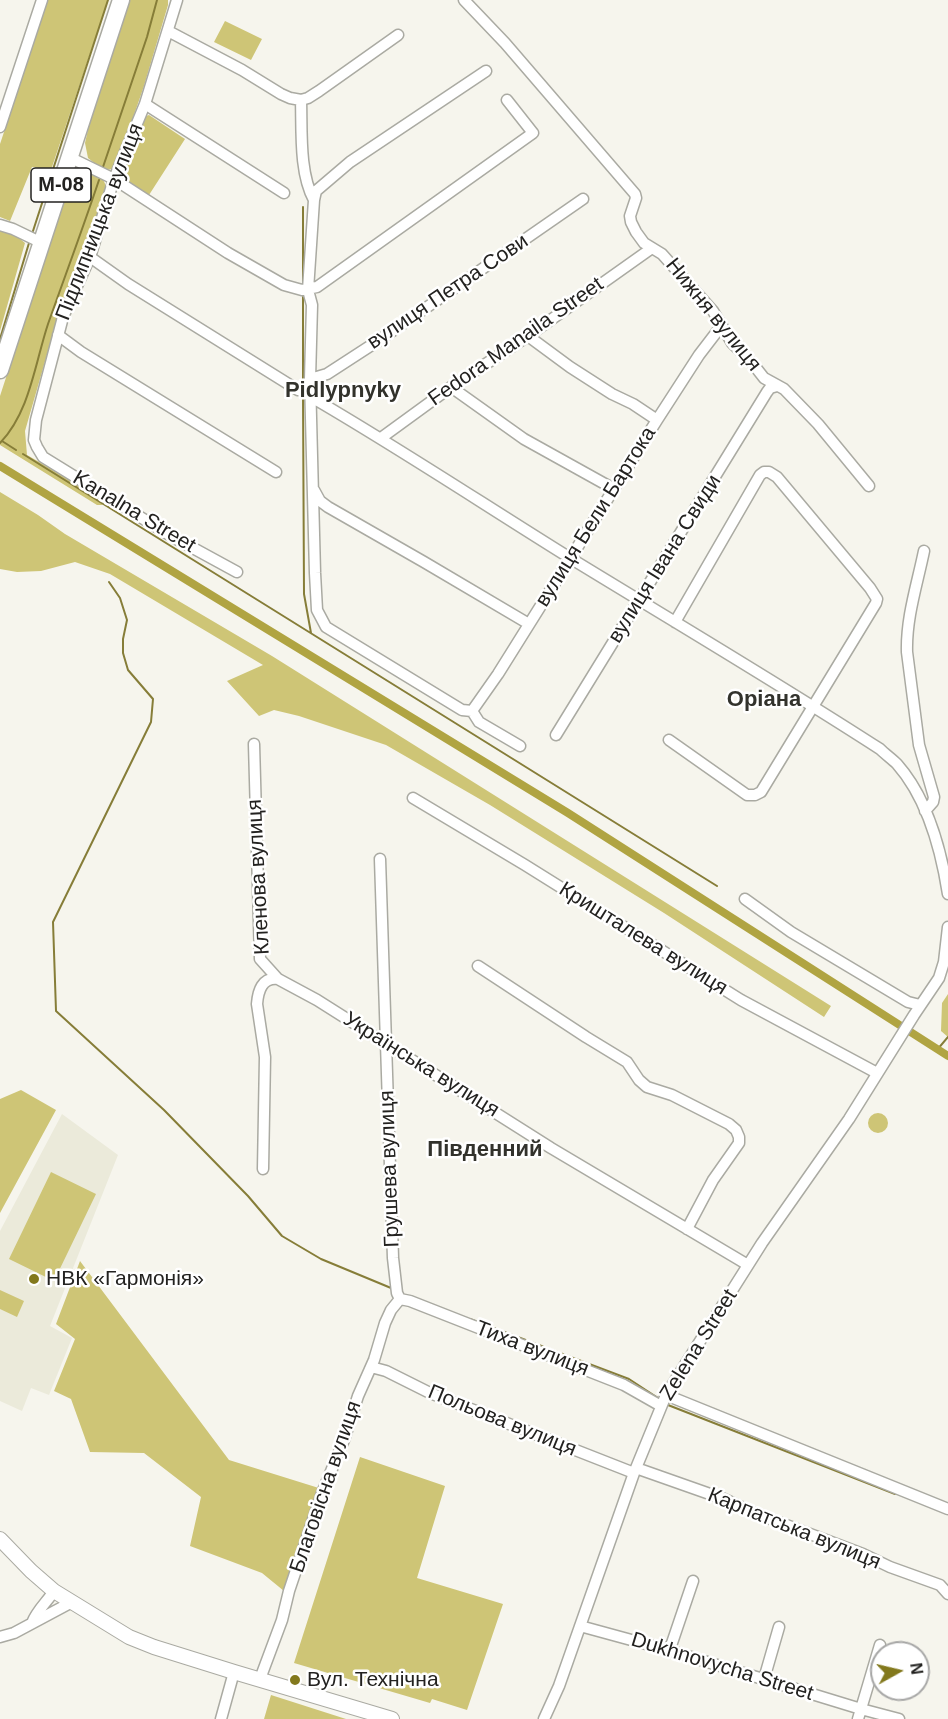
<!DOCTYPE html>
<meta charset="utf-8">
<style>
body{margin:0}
#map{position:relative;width:948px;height:1719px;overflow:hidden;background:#f6f5ed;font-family:Helvetica,sans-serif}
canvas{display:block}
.north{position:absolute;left:870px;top:1641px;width:60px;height:60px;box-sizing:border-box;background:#fff;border:2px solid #a7a7a6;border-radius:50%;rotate:82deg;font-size:16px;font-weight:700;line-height:24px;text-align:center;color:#232220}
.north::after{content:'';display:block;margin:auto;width:21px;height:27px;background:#83791d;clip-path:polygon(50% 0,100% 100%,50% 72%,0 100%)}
</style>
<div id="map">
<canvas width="948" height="1719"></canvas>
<div class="north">N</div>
</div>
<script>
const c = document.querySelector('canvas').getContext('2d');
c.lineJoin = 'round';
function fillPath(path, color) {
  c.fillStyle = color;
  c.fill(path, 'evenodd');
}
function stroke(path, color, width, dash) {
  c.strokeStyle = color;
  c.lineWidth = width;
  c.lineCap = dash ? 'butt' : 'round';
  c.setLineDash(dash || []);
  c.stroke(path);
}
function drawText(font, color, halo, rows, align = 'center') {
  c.font = font + ' Helvetica,sans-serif';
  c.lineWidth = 5;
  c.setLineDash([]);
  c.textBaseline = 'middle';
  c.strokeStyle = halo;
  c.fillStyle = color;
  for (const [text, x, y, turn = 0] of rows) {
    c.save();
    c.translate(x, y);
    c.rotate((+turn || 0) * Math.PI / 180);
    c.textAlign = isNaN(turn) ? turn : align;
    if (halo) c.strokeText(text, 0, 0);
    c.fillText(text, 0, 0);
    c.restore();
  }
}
fillPath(new Path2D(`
 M62,1114L118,1155L50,1326L72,1338L49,1395L31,1388L22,1411L0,1401V1231Z`), '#ebeada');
fillPath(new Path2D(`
 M48,0H108L51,170L32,167L10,221L0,217V144Z
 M130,0H168V5L144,86L116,167C105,174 97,165 88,158L85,143L89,125Z
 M225,21L262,39L251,60L214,42Z
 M149,115L185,139L149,195L121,177L146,116Z
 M92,174L102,177L106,186L83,263L57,320L25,431L27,455L86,489L103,505H97L0,445V396L65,196L82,177Z
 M0,230L13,233L25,243L0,331Z
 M0,492L38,515L65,534L272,656L831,1006L824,1017L664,913L490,805L386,745L299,716L274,710L259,716L227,681L263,665L110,574L75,562L41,571L17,572L0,569Z
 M948,994V1037L941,1031L942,1003Z
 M21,1090L56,1110L0,1213V1099Z
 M868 1123a10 10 0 1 1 20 0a10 10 0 1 1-20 0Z
 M51,1172L96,1194L54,1281L9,1259Z
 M80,1261L229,1460L322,1489L284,1591L262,1573L190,1546L201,1497L144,1453L90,1452L71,1399L54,1391L75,1339L56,1324Z
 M0,1290L24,1301L17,1317L0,1309Z
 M360,1457L445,1486L417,1578L503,1604L467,1710L432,1699L430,1703L294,1663Z
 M271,1695L346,1719H264Z`), '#cec576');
stroke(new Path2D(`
 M103,167L147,37L157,0
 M303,207V283
 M33,231L108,0
 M303,297V384
 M0,339L29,243
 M303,396L304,594L311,633
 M2,441L16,450
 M0,443C30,412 35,363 48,324C65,276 83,228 99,180
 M23,454L717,886
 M109,582L120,598L127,620L123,639V653L128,670L153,699L151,722L53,922L56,1011L164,1110L248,1196L282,1236L321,1259L391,1288
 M937,1050L948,1037
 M470,1319L629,1379L658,1398
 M668,1405L895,1494`), '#867d38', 2);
stroke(new Path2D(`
 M0,466L568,813L948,1056`), '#b0a442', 8);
const minor = new Path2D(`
 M177,0L145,104L114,179L90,257L63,317L36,420L34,440L37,447L43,457L171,536L237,572
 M464,0L505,43L635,194L636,198L630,216L631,222L636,232L644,243L662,254L713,311L732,343L753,364L764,378L784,389L818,424L869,486
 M168,31L242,70L281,94L290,98L301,100L308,98L319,91L398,35
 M301,100C302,130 299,173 314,200L308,290L312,305L310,379L315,573L317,610L326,627L462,710L472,711L479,722L520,746
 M145,104L284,193
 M0,127L42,0
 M69,157L114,179L228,253L284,285L302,290L317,287L533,133L507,100
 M314,200L316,191L350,162L486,71
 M0,225L13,229L42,243
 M90,257L128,284L298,390L311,391
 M58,335L81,352L276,472
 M528,336L570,367L612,394L633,404L657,420
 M310,379L327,374L384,337L583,199
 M451,387L524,439L614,489
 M311,397C399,448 483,504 570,558C673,621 778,683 880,749C885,754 892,759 897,764C928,799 941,849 948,894
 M381,438L451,387L528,336L652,248
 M314,490L320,501L328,507L424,562L529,624
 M924,551C917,585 906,618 907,652L919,745L934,797L933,802L925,811
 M472,711L498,674L657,420L699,355L722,325
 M556,735L767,392L770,388L777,386
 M669,740L747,795H755L761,792L876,603L877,599L870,588L777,477L769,472H764L760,475L675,622
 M254,744L260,959L278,979C262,977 258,991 257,1004L265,1057L263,1169
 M413,798L525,865L741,1000L877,1073
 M380,859L393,1258L397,1293L400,1299
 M745,899L791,932L908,1002L920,1005
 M478,966L586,1037L627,1062L639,1080L647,1087L672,1095L729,1124L736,1130L739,1137V1143L713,1180L687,1229
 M278,979L317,1000L551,1148L748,1265
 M400,1299L410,1301L624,1385L661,1406
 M371,1367L386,1371L430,1393L634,1473
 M666,1395L948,1509
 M636,1468L724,1499L752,1512L863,1554L890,1567L940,1585L948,1594
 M32,1623C37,1610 47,1602 54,1591
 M580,1626L668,1650L861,1709L899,1719
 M0,1637L14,1633L72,1602
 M668,1650L672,1643L693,1581
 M260,1679L282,1620L289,1591L322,1493L344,1440L358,1396L374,1360L385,1323L391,1310L400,1299
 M764,1679L779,1627
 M221,1719L234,1672
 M544,1719L559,1686L634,1473L666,1395L762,1243L849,1119L914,1015L939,978L944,962L948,927
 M858,1719L880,1645`);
const major = new Path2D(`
 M0,1539L31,1571L54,1591L129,1637L154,1647L234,1672L392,1719`);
const highway = new Path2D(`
 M0,370L121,0`);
stroke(minor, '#aaaaa2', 13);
stroke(major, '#aaaaa2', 16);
stroke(highway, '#aaaaa2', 19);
stroke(minor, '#fff', 10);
stroke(major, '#fff', 14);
stroke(highway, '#fff', 16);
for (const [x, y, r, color] of [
 [34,1279,6,"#83791d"],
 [295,1680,6,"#83791d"]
]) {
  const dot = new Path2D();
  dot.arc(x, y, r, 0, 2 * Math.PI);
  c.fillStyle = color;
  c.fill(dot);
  stroke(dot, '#fff', 2);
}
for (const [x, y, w] of [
 [61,185,60]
]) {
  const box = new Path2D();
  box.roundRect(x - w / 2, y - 17, w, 34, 4.5);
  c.fillStyle = '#fff';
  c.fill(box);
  stroke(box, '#232220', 1.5);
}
drawText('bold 20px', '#232220', null, [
 ["М-08",61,185]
]);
drawText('21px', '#232220', '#fff', [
 ["Підлипницька вулиця",100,222,-69],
 ["вулиця Петра Сови",448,292,-34],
 ["Нижня вулиця",713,315,51],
 ["Fedora Manaila Street",516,342,-35],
 ["Kanalna Street",134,512,31],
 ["вулиця Бели Бартока",596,517,-58],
 ["вулиця Івана Свиди",665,559,-58],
 ["Кленова вулиця",259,877,-93],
 ["Кришталева вулиця",643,939,32],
 ["Українська вулиця",421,1065,32],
 ["Грушева вулиця",390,1169,-92],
 ["Zelena Street",699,1345,-58],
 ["Тиха вулиця",532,1349,21],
 ["Польова вулиця",502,1421,22],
 ["Благовісна вулиця",326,1487,-71],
 ["Карпатська вулиця",794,1529,22],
 ["Dukhnovycha Street",722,1667,17]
]);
drawText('21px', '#232220', '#fff', [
 ["НВК «Гармонія»",46,1279],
 ["Вул. Технічна",307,1680]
], 'left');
drawText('bold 22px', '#32322c', '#fff', [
 ["Pidlypnyky",343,391],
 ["Оріана",764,700],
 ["Південний",485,1150]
]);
</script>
